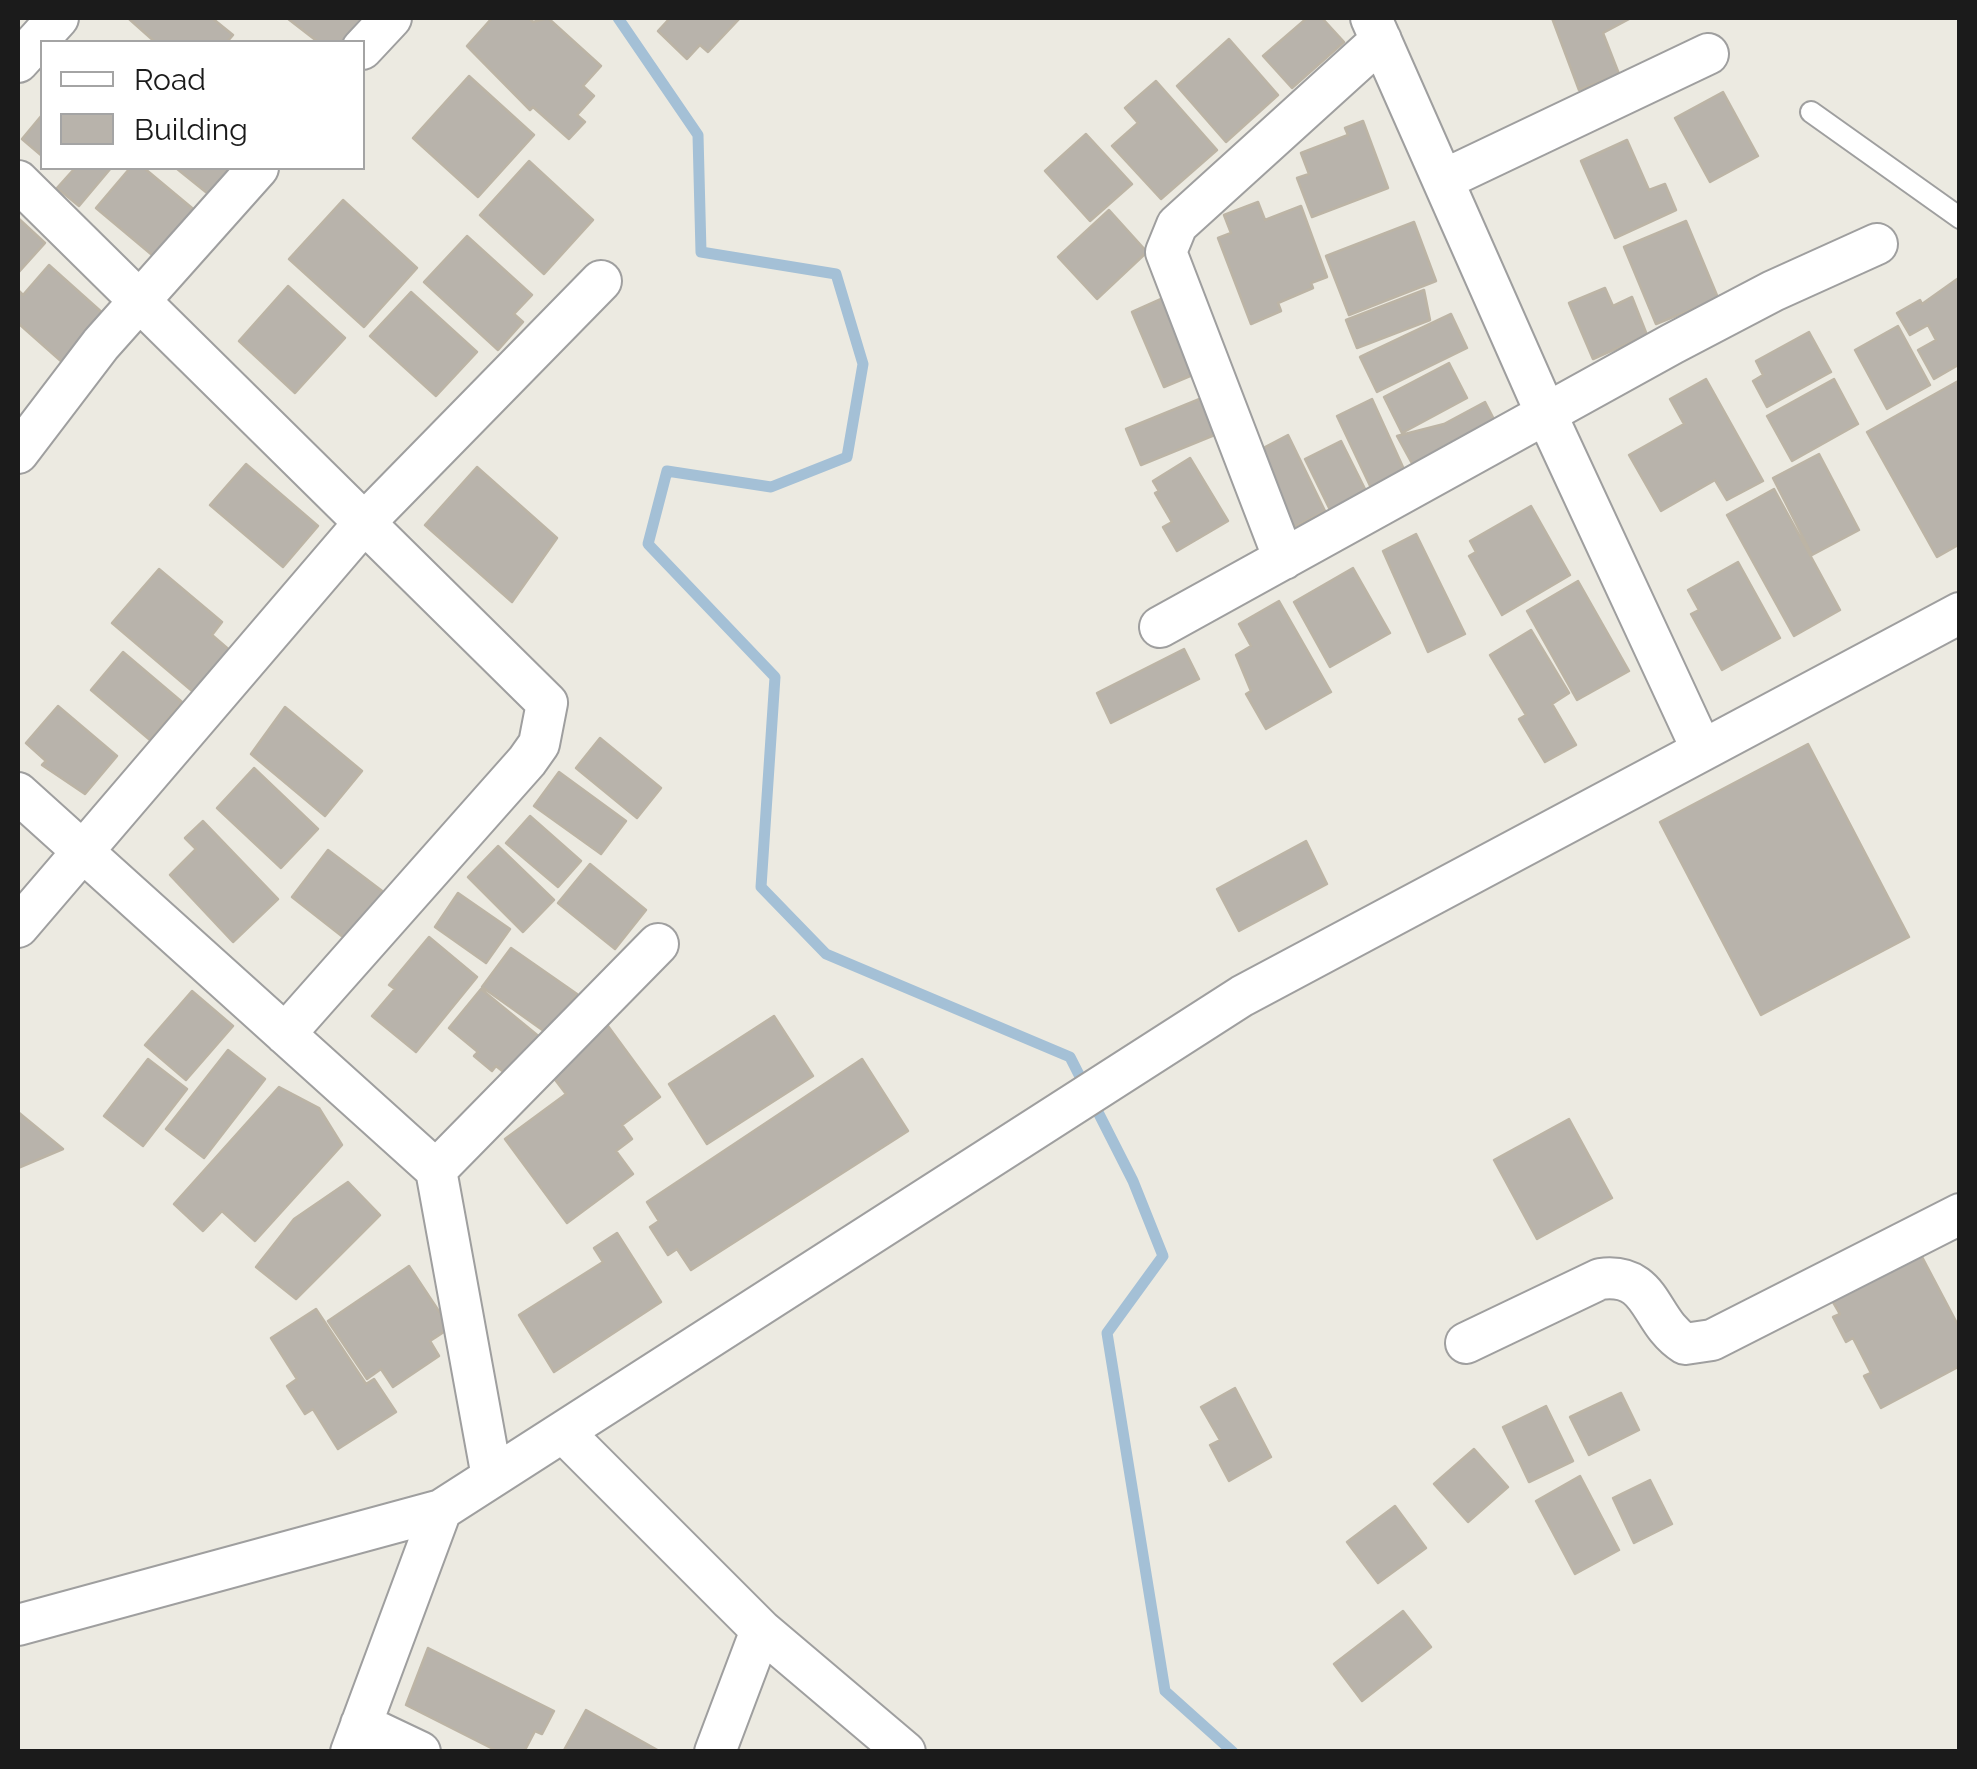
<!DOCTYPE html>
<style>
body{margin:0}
#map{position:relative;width:1977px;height:1769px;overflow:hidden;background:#eceae1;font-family:Raleway,sans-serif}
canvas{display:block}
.frame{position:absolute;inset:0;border:20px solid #1b1b1b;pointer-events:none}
.legend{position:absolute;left:40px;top:40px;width:325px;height:130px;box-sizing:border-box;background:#fff;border:2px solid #a4a4a4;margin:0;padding:12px 18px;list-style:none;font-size:30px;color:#1b1b1b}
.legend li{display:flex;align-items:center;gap:20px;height:50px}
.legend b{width:50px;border:2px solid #a4a4a4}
</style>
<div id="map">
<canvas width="1977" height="1769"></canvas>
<div class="frame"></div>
<ul class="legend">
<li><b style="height:12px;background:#fff"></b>Road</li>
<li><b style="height:28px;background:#b8b3ab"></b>Building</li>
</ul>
</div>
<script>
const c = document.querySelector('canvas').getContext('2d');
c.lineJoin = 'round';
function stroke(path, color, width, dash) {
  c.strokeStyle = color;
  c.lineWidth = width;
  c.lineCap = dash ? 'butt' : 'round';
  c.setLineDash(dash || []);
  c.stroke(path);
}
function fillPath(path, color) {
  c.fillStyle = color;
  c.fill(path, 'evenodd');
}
stroke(new Path2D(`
 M618,18L698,135L701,252L836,274L863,364L847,457L771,487L667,471L648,544L775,677L761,887L826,954L1070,1057L1133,1181L1163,1256L1107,1333L1165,1691L1233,1752`), '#a4c0d6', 11);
const building = new Path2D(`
 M128,18H212L233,35L227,42H155Z
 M287,18H374L354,42H318Z
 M492,18H529L533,22L548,18L601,66L583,86L594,96L577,115L585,122L569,139L533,107L530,110L467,46Z
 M670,18H740L708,52L700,45L687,59L658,31Z
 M1307,18H1322L1344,42L1292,88L1263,56Z
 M1552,18H1631L1603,33L1619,74L1579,90Z
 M1229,39L1278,95L1226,142L1177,86Z
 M469,76L534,135L478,197L413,138Z
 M1156,81L1217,150L1161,199L1112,146L1138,123L1125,108Z
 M1723,92L1758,156L1710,182L1675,118Z
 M42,115V156L22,139Z
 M1363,121L1388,188L1312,217L1297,178L1309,174L1301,153L1348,135L1345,128Z
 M1086,134L1132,184L1090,221L1045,171Z
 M1627,140L1649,190L1665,184L1676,210L1615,238L1581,161Z
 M529,161L593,220L544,274L480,215Z
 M75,168H111L79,206L57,188Z
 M130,168H144L204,218L164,265L96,208Z
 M176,168H244L217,201Z
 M343,200L417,268L364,327L289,259Z
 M1258,202L1265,220L1301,206L1327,277L1311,283L1313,288L1278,303L1281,311L1251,324L1218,238L1231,233L1224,215Z
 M1109,210L1147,252L1097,299L1058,257Z
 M18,218L45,243L18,273Z
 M1686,221L1721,305H1703L1656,324L1624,247Z
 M1414,222L1436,281L1349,315L1326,256Z
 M467,236L532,295L514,314L523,322L498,350L424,282Z
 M49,265L106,316L71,370L18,323V290L23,295Z
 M1960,277V364L1934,379L1918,350L1936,340L1928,325L1910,335L1897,313L1920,300L1922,304Z
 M288,286L345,338L295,393L239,341Z
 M1605,288L1613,306L1632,297L1647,335L1593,359L1569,303Z
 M1424,290L1430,320L1357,348L1346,320Z
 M411,292L477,352L436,396L370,336Z
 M1170,295L1202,371L1164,387L1132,312Z
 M1451,314L1467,348L1377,392L1360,357Z
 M1898,326L1930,385L1887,409L1855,350Z
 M1809,332L1831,372L1767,407L1753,381L1763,375L1756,361Z
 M1449,363L1467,398L1402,433L1384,397Z
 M1706,379L1763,481L1727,500L1715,480L1661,511L1629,455L1684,424L1670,399Z
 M1834,379L1858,424L1792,461L1767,416Z
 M1960,380V544L1937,557L1867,432Z
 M1202,398L1217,434L1141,465L1126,429Z
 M1372,399L1407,476L1373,492L1337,416Z
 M1485,402L1502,435L1420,478L1397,436L1444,424Z
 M1288,435L1325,511L1286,531L1248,456Z
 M1341,441L1372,503L1336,522L1305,459Z
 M1819,454L1859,530L1812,555L1773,478Z
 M1190,458L1228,521L1177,551L1163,527L1172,522L1155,493L1159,491L1153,481Z
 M246,464L318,526L283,567L210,505Z
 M477,467L557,538L512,602L425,525Z
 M1774,489L1840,610L1794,636L1727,515Z
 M1531,506L1570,575L1502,615L1469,556L1476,552L1470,541Z
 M1416,534L1465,634L1428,652L1383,551Z
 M1738,562L1780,638L1722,670L1691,614L1699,610L1688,590Z
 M1353,568L1390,633L1330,667L1294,602Z
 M159,569L222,622L212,635L234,654L198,696L112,623Z
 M1578,581L1629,671L1577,700L1527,611Z
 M1279,601L1331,692L1266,729L1246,694L1251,691L1236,655L1251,646L1239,624Z
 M1531,630L1569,693L1552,704L1576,745L1545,762L1519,719L1526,715L1490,655Z
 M1184,649L1199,679L1111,723L1097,693Z
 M123,652L182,702L150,740L91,690Z
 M58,706L117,756L85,794L42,765L46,761L26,743Z
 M285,707L362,771L325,816L251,754Z
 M600,738L661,788L637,818L576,768Z
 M1808,744L1909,937L1761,1015L1660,822Z
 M254,768L318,829L281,868L217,808Z
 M559,772L626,821L601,854L534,806Z
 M530,816L581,861L558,887L506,843Z
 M203,821L278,899L233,942L170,875L196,849L185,838Z
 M1306,841L1327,884L1239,931L1217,889Z
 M498,846L554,900L523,932L468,877Z
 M328,850L394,900L357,948L292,897Z
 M590,864L646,910L615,949L558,903Z
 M458,893L510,929L486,963L435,927Z
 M429,937L477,977L416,1052L372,1016L395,989L389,985Z
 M511,948L577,994L548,1034L482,987Z
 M481,989L542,1039L510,1077L496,1066L492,1071L474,1056L478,1052L449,1028Z
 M192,991L233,1026L186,1080L145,1045Z
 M774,1016L813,1076L707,1144L669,1084Z
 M605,1022L660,1097L622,1125L632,1139L616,1151L633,1174L567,1223L505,1139L566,1094L550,1073Z
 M228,1050L265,1079L204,1158L166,1129Z
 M148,1059L187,1089L143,1146L104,1116Z
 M862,1059L908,1131L691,1270L677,1249L668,1255L650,1227L659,1221L647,1202Z
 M279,1087L319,1108L342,1145L255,1241L222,1211L203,1231L174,1204Z
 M18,1112L63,1149L18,1168Z
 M1569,1119L1612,1198L1537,1239L1494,1160Z
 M348,1182L380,1215L296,1299L256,1267L294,1219Z
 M617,1233L661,1302L554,1372L519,1315L603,1262L594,1248Z
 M1921,1255L1960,1329V1366L1881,1408L1864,1376L1871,1373L1853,1338L1846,1342L1833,1317L1840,1314L1833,1302Z
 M409,1266L450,1328L430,1341L439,1356L393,1387L381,1369L367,1379L328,1321Z
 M316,1309L366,1384L374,1379L396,1412L338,1449L313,1409L305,1414L287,1386L297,1379L271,1338Z
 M1235,1388L1271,1457L1229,1481L1210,1445L1220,1440L1201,1407Z
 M1621,1393L1639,1430L1589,1455L1570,1417Z
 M1546,1406L1573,1461L1529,1482L1503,1427Z
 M1474,1449L1508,1487L1468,1522L1434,1484Z
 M1580,1476L1619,1550L1575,1574L1536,1501Z
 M1650,1480L1672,1524L1634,1543L1613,1498Z
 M1395,1506L1426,1548L1378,1583L1347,1542Z
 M1403,1611L1431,1647L1362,1701L1334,1664Z
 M428,1648L554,1711L542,1734L535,1731L524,1752H499L406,1705Z
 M586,1710L661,1752H563Z`);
fillPath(building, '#b8b3ab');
stroke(building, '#bcb4a5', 2.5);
const service = new Path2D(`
 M1811,112L1960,218`);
const minor = new Path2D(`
 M1371,18L1547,416L1702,750
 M362,49L391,18
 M18,62L58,18
 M1443,180L1708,54
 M18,181L547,703L539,744L527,761L285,1034
 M18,453L101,344L258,168
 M1284,559L1166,252L1177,225L1381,40
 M1160,627L1672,344L1773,291L1877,244
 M18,793L436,1170L492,1477
 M18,927L364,523L601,281
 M436,1170L658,944
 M1466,1343L1600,1279C1654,1272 1648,1321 1685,1344L1712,1340L1960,1214
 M563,1432L761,1630L715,1752
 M18,1625L441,1510L1242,996L1960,613
 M761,1630L905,1752
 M361,1724L420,1752
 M351,1752L441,1510`);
stroke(service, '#9f9f9f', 24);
stroke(minor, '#9f9f9f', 44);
stroke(service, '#fff', 20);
stroke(minor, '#fff', 40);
</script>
